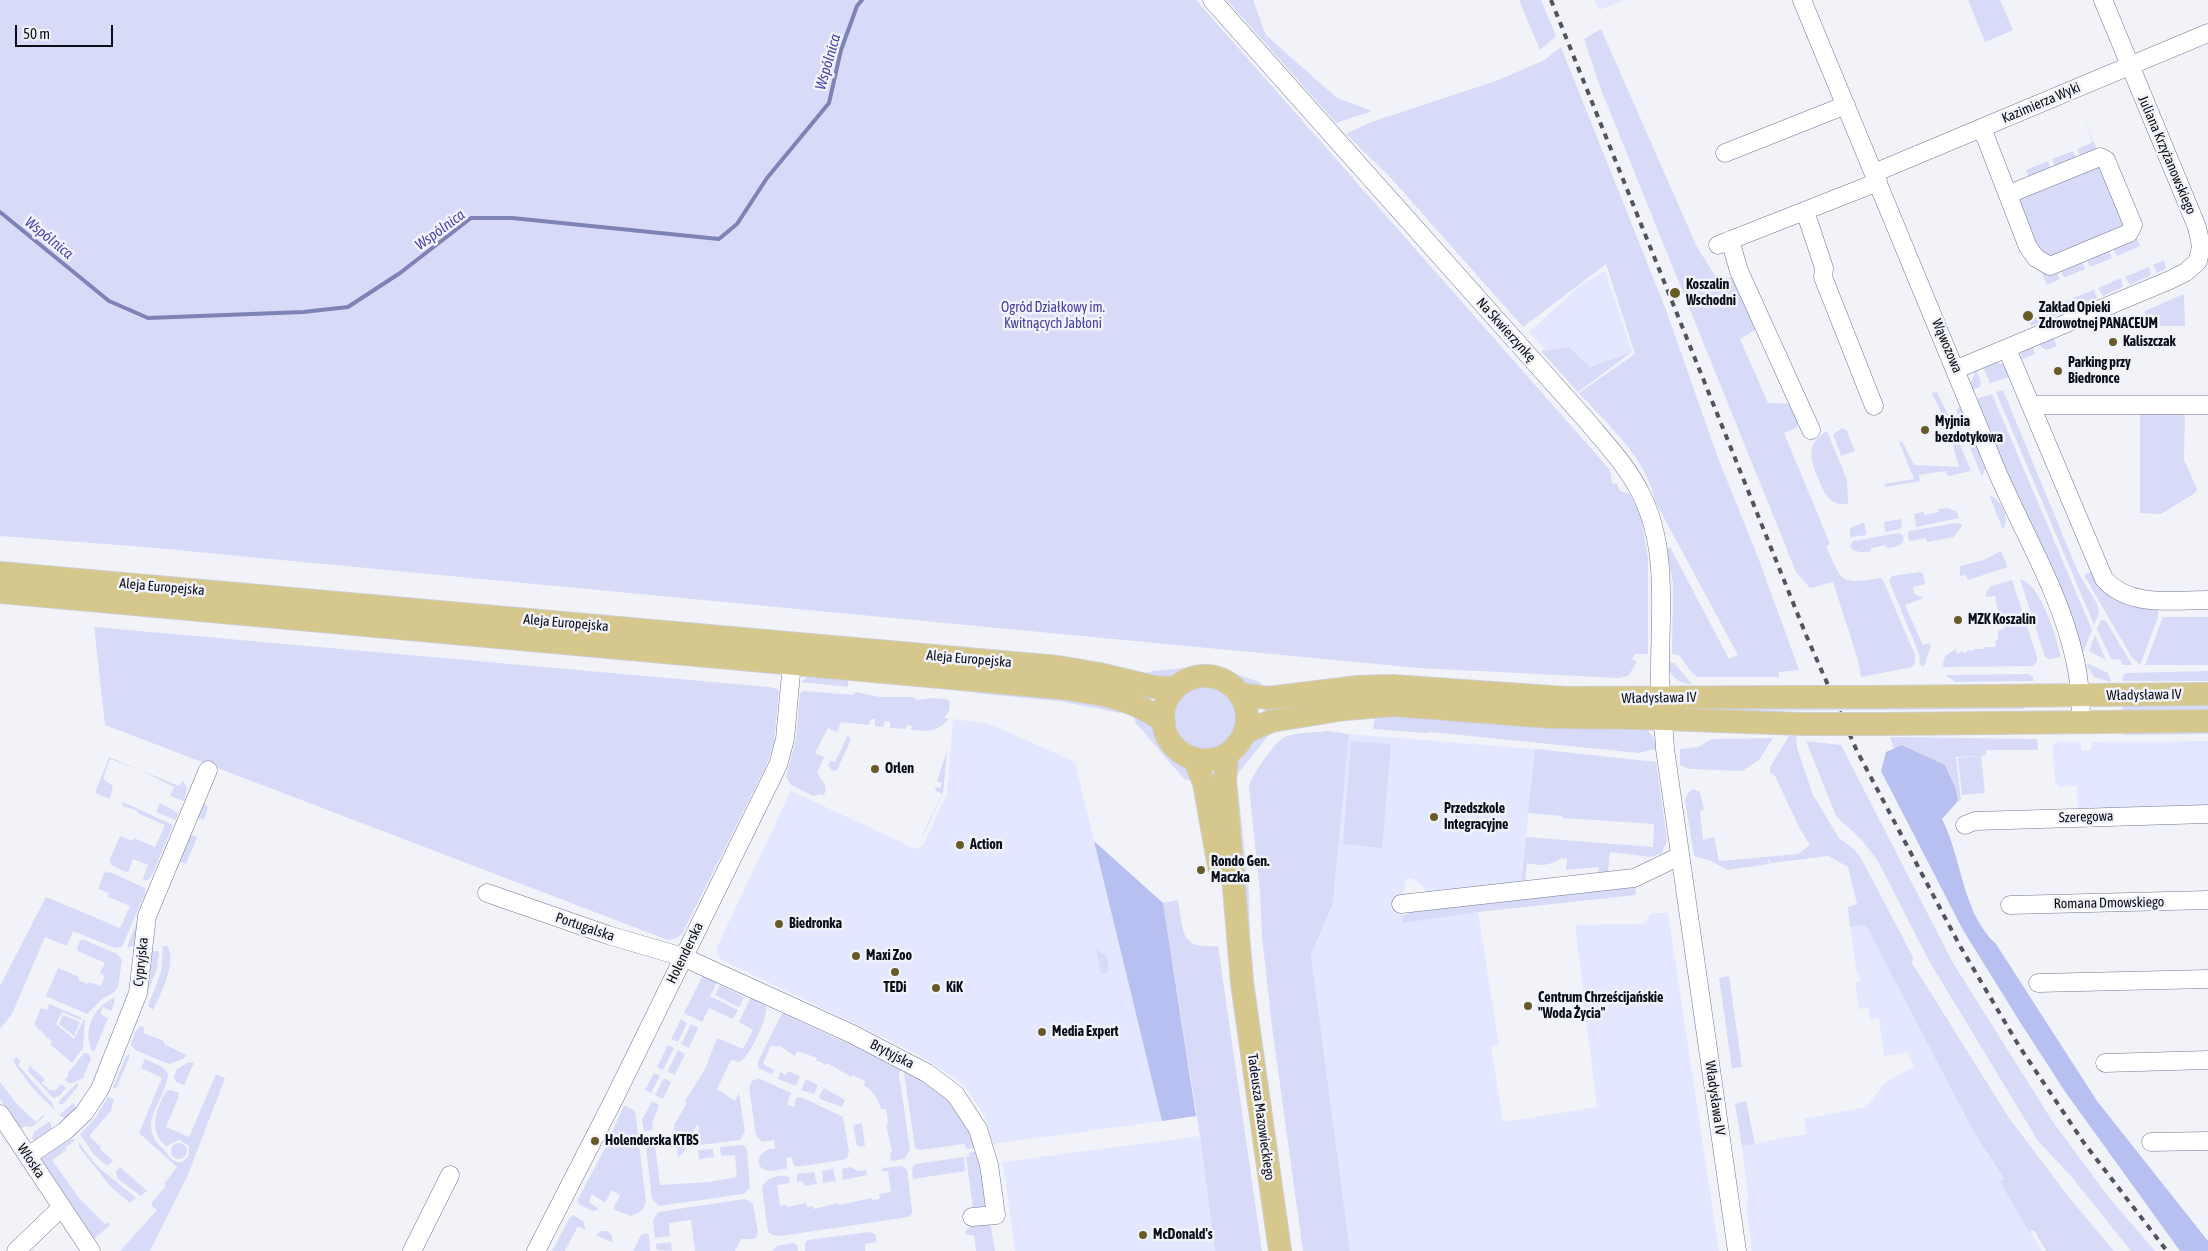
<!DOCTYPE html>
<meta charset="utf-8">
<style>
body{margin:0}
#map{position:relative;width:2208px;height:1251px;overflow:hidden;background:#f2f3f9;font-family:"Asap Condensed",sans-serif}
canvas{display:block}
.scale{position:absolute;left:15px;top:25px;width:98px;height:22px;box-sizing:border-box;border:2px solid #0b0d17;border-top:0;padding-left:6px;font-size:15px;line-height:18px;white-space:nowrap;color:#0b0d17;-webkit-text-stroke:4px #f2f3f9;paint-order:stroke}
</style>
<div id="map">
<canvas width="2208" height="1251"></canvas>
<div class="scale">50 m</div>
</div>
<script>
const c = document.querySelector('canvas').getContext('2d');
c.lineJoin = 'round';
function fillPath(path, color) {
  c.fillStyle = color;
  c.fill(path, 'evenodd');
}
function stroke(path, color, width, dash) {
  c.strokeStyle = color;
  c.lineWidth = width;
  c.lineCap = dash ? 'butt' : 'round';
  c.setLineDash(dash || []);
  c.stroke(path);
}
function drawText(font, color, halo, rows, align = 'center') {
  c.font = font + ' "Asap Condensed",sans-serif';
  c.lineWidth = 5;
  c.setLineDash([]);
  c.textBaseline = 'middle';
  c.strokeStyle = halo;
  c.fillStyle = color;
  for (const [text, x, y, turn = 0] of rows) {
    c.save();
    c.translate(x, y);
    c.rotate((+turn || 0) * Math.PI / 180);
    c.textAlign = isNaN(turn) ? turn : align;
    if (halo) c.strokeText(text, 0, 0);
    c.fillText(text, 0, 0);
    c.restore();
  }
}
fillPath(new Path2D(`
 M1594,0H1624L1599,10Z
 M1605,271L1632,352L1590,367L1569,347L1546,351L1529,332L1582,284Z
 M953,719L987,723L1075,762L1162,1121L993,1144L984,1115L965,1087L944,1071L915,1053L720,959L716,949L791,791L916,849L923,846L947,794Z
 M1349,734L1535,749L1521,885L1426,891L1416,880L1407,878L1404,885L1406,887L1402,895L1400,896L1403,923L1478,912L1499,1045L1491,1046L1503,1122L1597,1107L1575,925L1643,924L1652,913H1668L1719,1251H1350L1311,955L1333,903Z
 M2058,741L2081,742V750H2091V742L2208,741V806L2078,808L2077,786L2059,787L2055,782L2052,746Z
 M1866,924L1973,1131L2004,1180L2000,1183L2042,1251H1752L1747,1212L1748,1195L1742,1146L1806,1134L1804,1119L1866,1107L1886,1082L1914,1066L1907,1052L1884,1056L1879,1018L1870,1019L1868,1008L1859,1009L1855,983L1860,982L1859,974H1857L1850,927Z
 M1200,1136L1215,1251H1015L1003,1162Z`), '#e3e7ff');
fillPath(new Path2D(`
 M0,0H1196L1610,470L1612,483L1617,484L1620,491L1630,494L1641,516L1648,559V654H1635L1632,659L1637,662L1628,676L1619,678L1419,668L145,547L0,536Z
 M1227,0H1253L1266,35L1337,98L1372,111L1336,123Z
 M1519,0H1541L1556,36L1540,50Z
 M1968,0H2000L2013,30L1985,42Z
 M1601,29L1697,247L1718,280L1735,276L1757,329L1740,339L1768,403L1793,404L1800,419L1796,428L1784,433L1830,544L1826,546C1842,582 1840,585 1880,578L1883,580L1915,655V663L1912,667L1861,677L1858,660L1833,582L1810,588L1796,572L1600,87L1584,39Z
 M1561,47L1666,310L1718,458L1759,560L1799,670L1779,672V677H1698L1693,674L1679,655L1672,654L1673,582L1666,550L1670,547L1729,659L1738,655L1655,501C1646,457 1608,425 1579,393L1635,354L1606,264L1523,327L1390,177L1346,134L1371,122L1493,82L1543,61Z
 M2080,111L2097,149L2080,156L2077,149L2093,142Z
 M2073,151L2077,160L2056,169L2052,159Z
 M2048,161L2052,171L2030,180L2026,170Z
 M2098,161L2127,225L2049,261L2034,250L2013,196Z
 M2136,236L2140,246L2117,256L2112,246Z
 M2108,248L2112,258L2090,267L2086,257Z
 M2081,259L2085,269L2064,278L2060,268Z
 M2164,260L2166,269L2157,273L2153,265Z
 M2038,264L2056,270L2060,279L2047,285Z
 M2149,267L2151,275L2130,285L2125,277Z
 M2121,278L2123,287L2103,296L2098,288Z
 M2094,290L2097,298L2077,306L2073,298Z
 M2184,294L2185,326H2144L2145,311Z
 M2068,300L2071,309L2061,313L2057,305Z
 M2056,310L2057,315L2031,326L2029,321Z
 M2139,314L2140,326H2110Z
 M2047,338L2054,339L2057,346L2046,350L2041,347L2039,343Z
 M2031,344L2035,354L2020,360L2023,350Z
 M1569,347L1590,367L1632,352L1578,392L1541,351Z
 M1995,362L2005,365L2012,376L1990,383L1982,365Z
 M1976,370L1981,383L1980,387L1972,390L1971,382Z
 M2003,390L2078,572L2097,604L2099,613L2094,625L1996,392Z
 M1937,392L1953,425L1948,428L1932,393Z
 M1992,394L2092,630L2084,651L2081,654L1977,399Z
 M1963,404L1968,418L1962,427L1956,410Z
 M2185,410L2184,460L2197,489L2195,493L2161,514L2140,513V412Z
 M1843,428L1847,431L1855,451L1841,456L1833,434Z
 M1827,431L1847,480L1848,504C1829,506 1824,493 1818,478C1810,460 1806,443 1827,431Z
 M1966,438L1975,440L1986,467L1982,477Z
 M1902,441L1914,465L1959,467L1953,446L1955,443L1959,442L1971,471L1948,476L1946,471L1919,475L1920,481L1885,487L1884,484L1914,479L1899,442Z
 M1989,495C2002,500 2010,518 2003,530Z
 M1948,508L1957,512L1959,518L1916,527L1914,514L1924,512V515L1939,512V509Z
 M1901,519L1902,527L1900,529L1885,532L1884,522Z
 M1864,522L1867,535L1850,537V528Z
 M1955,523L1961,524L1962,526L1954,537L1927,542L1926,538L1909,541L1908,533L1910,531Z
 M1899,533L1903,535C1906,546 1895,547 1887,548L1886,545L1871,548V551C1864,553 1854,553 1850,546L1853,541Z
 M2001,551L2008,567L1968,580L1965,575L1960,576V566L1984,560Z
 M2094,570L2158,607V617L2140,665L2131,656L2084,575Z
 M1919,572L1923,573L1925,584L1913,587L1915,594L1920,597L1922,596V599L1905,605L1923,645L1929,643L1931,646L1924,667L1920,665L1919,654L1889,581L1892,576Z
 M2020,579C2041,584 2056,637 2061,657L2049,659L2045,657Z
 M2012,580L2037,657V662L2033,666L1942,667L1945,656L1956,649L1957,654L1963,651V653L1967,652V650L1974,651V649H1984L1983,647H1996L1995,641L1998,640V631L2005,628L2002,615L1999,616L1995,596L1986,597V592L1992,586Z
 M2163,617H2208V665H2145Z
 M2101,620L2106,621L2132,665H2122L2121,660L2111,659L2097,629Z
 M94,627L769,687L777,689L779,691L774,742L767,764L682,934L676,938L668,940L105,725Z
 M2095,635L2106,660L2089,651Z
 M1667,662L1674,663L1692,684C1678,684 1669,676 1667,662Z
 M2089,664L2108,673L2111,682L2094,677L2086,665Z
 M1206,666L1218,668L1260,682L1263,691L1245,685L1229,673L1213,668L1191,670L1173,678L1145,679L1147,673L1152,671Z
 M2208,671V681H2122L2123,676L2126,673Z
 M811,674L848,679V687L801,682Z
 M2029,674L2033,677L2034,681L1956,682L1945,675Z
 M1175 718a31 31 0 1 1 62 0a31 31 0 1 1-62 0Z
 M985,688L1122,707L1120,713L1059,701L974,693Z
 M804,691L853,695L855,692L880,697H914L917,700L931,698L947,699L950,702L949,711L944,718L949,719C939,732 926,731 911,730L912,726L907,725L906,729L890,728V722L885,721L883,727L875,726V719H871L869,725L841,722L837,732L828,728L815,753L824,757L817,773C822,781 829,786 824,795L820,794L813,796L791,785L786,777L796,739L800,693Z
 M2208,702V714L2122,715V703Z
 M2024,703V709L1706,711L1705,705Z
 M1402,712L1646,729L1651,734L1659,748L1639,753L1431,732L1424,733L1373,729L1375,718Z
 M1134,715L1151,723L1167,751L1186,767L1192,781L1184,779L1135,722Z
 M1327,731L1349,734L1333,903L1311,955L1350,1251H1303L1272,1027L1262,936L1260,893L1249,786C1253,774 1275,740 1287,736C1300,732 1314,733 1327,731Z
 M2208,731V734L2126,735L2123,733Z
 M1269,732L1268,736L1237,775L1234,767C1243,749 1252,741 1269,732Z
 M848,735L851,740L837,770L832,771L828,765L831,761L835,762Z
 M1789,736H1796L1797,748L1813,795L1839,838L1855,850L1862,860L1913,957L1912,963L2009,1118L2071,1200L2114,1251H2046L2034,1230L2029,1232L2000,1182L2004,1179L1973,1131L1866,925L1850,927L1848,907L1857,904L1848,867L1828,856L1771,863L1768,858L1769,864L1727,870L1711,861L1694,856L1685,800L1689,792L1693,789L1700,792L1704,809L1700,811L1703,840L1714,837L1719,861L1798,854L1810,845L1799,827L1775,776L1770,772V767Z
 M1890,737L2037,739L2038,750H1986V755L1981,756L1985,793L1962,795L1958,758L1980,756L1956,757L1961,800L1958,801L1956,789L1945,765L1902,745L1894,749Z
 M1773,738L1759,760L1742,771L1689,769L1680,765V749L1698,747L1712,739Z
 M1351,741L1391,744L1382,848L1343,844Z
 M1806,741L1841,745L1953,963L2053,1122L2107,1195L2155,1251H2131L2070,1175L2038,1141L1928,959L1878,861L1861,839L1836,816Z
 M1535,749L1656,762L1667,840L1662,853L1651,857L1610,852L1608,871L1605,875L1599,876L1598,867L1566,870L1567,858C1559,858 1558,861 1552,863C1544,866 1534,865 1527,863L1525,883L1521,885L1526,837L1653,847L1654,824L1563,818V816L1528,813Z
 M947,751L943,793L923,836H922L942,794L936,791L935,787L940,788L942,783L937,781Z
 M109,757L179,786L183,781L187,788L184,801L170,796L174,787L140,770L110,759L103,779L113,786L110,799L95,793Z
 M1238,788L1249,894L1250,937L1254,981L1292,1251H1286L1249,982L1233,789Z
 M202,800L208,807L204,820L197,817Z
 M123,802L173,825L153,873L148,880L144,881L143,878L148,865L133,859L129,871L126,872L111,865L110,859L120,836L132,841L134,838L155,847L165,825L137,813L138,811L122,806Z
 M160,803L178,813L176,820L156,812Z
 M188,834L197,837L186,864L178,861Z
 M110,872L145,888V894L122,947L115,948L73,931L67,946L45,937L12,1014L0,1029V986L46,897L120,928L130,906L108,897L109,893L98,889L104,873Z
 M1635,884L1636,895L1478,912L1403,923L1402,916L1416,910Z
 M1178,900C1184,933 1179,949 1218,946L1262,1251H1215L1200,1136L1163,903Z
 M143,907L135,946L127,947Z
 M80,940H84L117,954L122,960L118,987L113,993L102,999L87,1014L46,996L58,968L79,977L78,980L88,984L89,982L101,986L105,976L100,973L105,963L78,951L77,948Z
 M163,946H167C178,961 160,995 153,1010L148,1006L161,972Z
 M1096,950L1107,956L1109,968L1106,974L1101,973Z
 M151,951H159L157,969L144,1001Z
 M703,975L717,982L710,996L738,1010L733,1019L709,1008L702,1022L684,1013Z
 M1729,976L1742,1067L1732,1068L1719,978Z
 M720,985L744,997L739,1007L715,995Z
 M751,997L766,1006C769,1016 749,1059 739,1062L731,1060L717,1089L735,1101L739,1093L745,1132L740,1140L692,1146L699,1128L697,1124L683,1154L678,1157L674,1125L687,1103L685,1101L705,1069L717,1038L743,1049L753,1030L739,1022Z
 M113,998L115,1000L111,1011L103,1007L100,1014L108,1018L95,1050L92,1051C82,1029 94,1008 113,998Z
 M49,1004L82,1018L81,1020L62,1012L56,1024L74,1039L84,1019L85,1020L83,1048L72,1063L50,1044L52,1042L34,1024L41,1008L47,1010Z
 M782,1013L833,1037L902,1066L899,1074L910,1150L904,1159L891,1161L890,1153L892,1152L886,1124L888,1123L886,1109H881C880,1101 871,1089 864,1086L865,1081L852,1075L851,1077L827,1063L826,1065L816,1060L817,1058L797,1051L795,1056L778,1045L777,1047L771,1045L763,1064L774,1070L772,1074L758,1068V1061Z
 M63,1015L80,1022L74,1036L59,1024Z
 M681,1019L687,1023L678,1042L671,1039Z
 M691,1024L698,1028L689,1048L681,1044Z
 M141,1026L145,1028L143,1033L164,1041V1044L187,1055L183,1059L169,1064L135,1050L131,1045C132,1039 135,1029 141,1026Z
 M668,1045L674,1048L663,1070L657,1067Z
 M678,1050L685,1054L675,1075L667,1072Z
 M84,1053H88L91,1059L83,1078L70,1084L65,1080L68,1076V1073Z
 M129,1054L130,1056L116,1089L113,1087L126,1056Z
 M16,1057L21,1061L18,1065L53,1104L55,1110C38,1095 25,1080 13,1061Z
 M145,1059L163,1067L168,1074C166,1101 135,1123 163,1149C167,1152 169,1158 173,1160C179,1165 185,1161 189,1155V1146L179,1140L166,1146C148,1131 156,1109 166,1091L171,1090L179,1093L178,1095L179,1096L166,1127L189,1137L216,1074L225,1078L188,1175L150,1251H120L157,1210L152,1206V1202L166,1186L164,1184L177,1167L139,1133L162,1078L141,1068Z
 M189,1062L194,1063L184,1085L176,1082L174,1077L177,1069Z
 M30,1066L45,1079L42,1083L50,1090H56L61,1084L66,1088L59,1096L53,1098L28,1071Z
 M906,1068L941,1091L960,1109L978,1148L967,1149L964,1144L920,1150L915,1148L904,1073Z
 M788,1071L800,1076L796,1086L778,1079L780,1072L786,1075Z
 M654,1073L660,1076L651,1093L645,1090Z
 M664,1078L671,1082L663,1099L655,1095Z
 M758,1078L791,1093L787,1104L794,1107L796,1098L801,1097L843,1117L849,1152L847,1158L842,1160L796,1167L793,1164L792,1157L786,1158L787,1165L786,1169C780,1169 771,1172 766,1170C751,1166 761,1147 775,1149L774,1140L762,1142L756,1136L749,1087L752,1081Z
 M806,1079L818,1085L814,1094L801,1090Z
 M0,1082L17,1104L36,1122L43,1115L44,1117L32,1127L25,1126L19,1130L0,1099Z
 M77,1083L79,1085L63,1104H59V1101Z
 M824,1088L845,1100L842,1107L820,1099L819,1096Z
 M108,1097L114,1099L111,1111L89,1136L101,1147L100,1149L113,1161L107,1166L94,1155L80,1134L95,1118Z
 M652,1101L659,1105L652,1123L653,1130L644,1131L642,1120Z
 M1746,1101L1755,1144L1742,1146L1735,1104Z
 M73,1103L77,1109L66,1119L59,1115Z
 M624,1105L635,1111L646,1201L642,1211L631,1216L613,1209L620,1195L612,1190L605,1203L592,1194L589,1202L599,1209L593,1211L578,1204L579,1202L577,1201L605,1148Z
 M50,1121L52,1130L35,1142L32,1138L34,1132Z
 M862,1123L865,1146H857L853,1125Z
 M654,1137L660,1185L709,1182L737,1177L735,1155L721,1156L720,1147L743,1145L747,1149L750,1188L743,1194L659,1206L652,1199L645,1138Z
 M70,1139L75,1140L65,1148L66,1150L52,1160L79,1198L105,1224L108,1222L110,1225L94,1239L91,1238L41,1162V1158Z
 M79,1143L97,1166L136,1198L130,1203L111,1187L79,1147Z
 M171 1151a8 8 0 1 1 16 0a8 8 0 1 1-16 0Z
 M713,1149L714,1157L699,1159L698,1150Z
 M978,1151L986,1198V1206L980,1211V1207L973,1208L966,1157L970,1156L968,1153Z
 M964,1157L965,1171L913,1179L912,1168L915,1164Z
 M902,1166L907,1170L912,1209V1213L909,1217L780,1236L773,1235L768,1232L762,1188C765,1177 779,1174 789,1177L790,1183L777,1185L780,1206L786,1205L787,1207L806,1203L807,1207L813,1206L814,1209L838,1203L839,1205L872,1198V1200L880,1199L879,1194L891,1192L888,1171H882V1168Z
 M120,1167L147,1191L141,1196L117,1178L116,1171Z
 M850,1167L858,1171L866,1170L867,1175L843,1180L842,1169Z
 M833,1169L836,1181L823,1183L822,1171Z
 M814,1172L817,1184L804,1186L803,1181L797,1182V1174Z
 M745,1199L753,1204L758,1233L755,1239H741L735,1251H695L691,1220L669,1223L670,1236L655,1238L653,1221L658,1212Z
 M573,1215L583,1221L586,1230L578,1226L565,1251H552L570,1217H572Z
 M988,1223L991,1227L995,1251H976L974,1235H967L965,1231L971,1226Z
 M601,1231H606L611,1234L613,1243L596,1235Z
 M869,1232L875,1234L877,1242L865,1244V1251H805V1244L808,1240Z
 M646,1233L649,1235L650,1251H633L641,1235Z
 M671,1242L672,1251L657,1250L656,1244Z
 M793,1243L797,1245L798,1251H772L777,1246Z`), '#d7dbf7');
fillPath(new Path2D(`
 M1902,745L1945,765L1956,789L1958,801L1942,819C1962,858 1962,913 1996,944L2097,1101L2208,1241V1251H2180L2066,1093L2020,1022L1963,930L1881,771L1886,752Z
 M1094,841L1163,903L1196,1116L1162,1121Z`), '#b8bff1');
stroke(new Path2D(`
 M0,212L109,301L148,318L303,312L348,307L400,273L471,218H512L719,239L737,224L767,178L829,103L841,50L857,6L862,0`), '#7d83b4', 4);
const minor = new Path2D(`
 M1212,0L1587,421C1606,444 1628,467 1641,494C1670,551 1659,620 1660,681C1660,704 1664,726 1665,749L1737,1251
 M1802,0C1866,154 1930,308 1993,462C2020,528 2060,590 2075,660C2080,681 2081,702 2081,722
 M1982,128L2028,247L2036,258L2050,266L2129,233L2133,225L2106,160L2100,157L2009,194
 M1725,153L1846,105
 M1874,173L2208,33
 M1805,211L1824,268L1823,277L1874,406
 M1730,240L1739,271L1811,430
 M1718,245L1878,182
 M2007,349L2104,579C2130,608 2173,600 2208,600
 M1957,369L2170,280L2186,272L2198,261L2201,246L2197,227L2103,0
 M2031,405H2208
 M1965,825L1975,821L2208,814
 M487,893L608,935L683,957L852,1034L927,1073L955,1094L978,1129L989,1165L996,1215L972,1217
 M1401,904L1634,878L1680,856
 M2010,905L2208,900
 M2038,983L2208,979
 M2105,1063L2208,1060
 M0,1114L91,1251
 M2151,1142L2208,1141
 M28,1156L65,1131L84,1113L100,1089L138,993L147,916L208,770
 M16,1251L62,1207
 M412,1251L450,1175
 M536,1251L613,1101L778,765L785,739L793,652`);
const major = new Path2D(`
 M0,573L1058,667L1099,674L1154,687L1176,688
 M0,592L1061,688C1097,693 1135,698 1164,722
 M1163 718a42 42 0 1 1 84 0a42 42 0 1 1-84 0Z
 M1239,694L1268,698L1358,687L1392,686L1565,698L1791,697
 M1870,697L2208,694
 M1881,724L2208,721
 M1244,733L1271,721L1345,709L1394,705L1550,717L1637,718L1802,724
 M1227,754L1225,781L1242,983L1280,1251
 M1194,758L1204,783L1219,867`);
stroke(minor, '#727693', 19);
stroke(major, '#cecfd1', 24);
stroke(minor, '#fff', 18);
stroke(major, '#d6c78c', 22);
stroke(new Path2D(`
 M1551,0L1806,635L1857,751L1960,946L2019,1046L2084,1143L2167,1251`), '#52535c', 4, [6, 6]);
const majorBridge = new Path2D(`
 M1791,697H1870
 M1802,724H1881`);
stroke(majorBridge, '#cecfd1', 24, []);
stroke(majorBridge, '#d6c78c', 22);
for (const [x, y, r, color] of [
 [1675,293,6,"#675a27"],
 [2028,316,6,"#675a27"],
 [2113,342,5,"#675a27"],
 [2058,371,5,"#675a27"],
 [1925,430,5,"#675a27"],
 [1958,620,5,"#675a27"],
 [875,769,5,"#675a27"],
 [1434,817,5,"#675a27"],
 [960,845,5,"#675a27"],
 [1201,870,5,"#675a27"],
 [779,924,5,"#675a27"],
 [856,956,5,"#675a27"],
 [895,972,5,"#675a27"],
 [936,988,5,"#675a27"],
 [1528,1006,5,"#675a27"],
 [1042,1032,5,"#675a27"],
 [595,1141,5,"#675a27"],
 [1143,1235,5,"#675a27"]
]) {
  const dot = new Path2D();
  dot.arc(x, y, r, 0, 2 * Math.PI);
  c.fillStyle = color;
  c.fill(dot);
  stroke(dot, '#f2f3f9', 2);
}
drawText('14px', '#0b0d17', '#f2f3f9', [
 ["Kazimierza Wyki",2041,103,-23],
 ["Juliana Krzyżanowskiego",2167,155,67],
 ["Na Skwierzynkę",1506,330,48],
 ["Wąwozowa",1947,346,67],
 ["Aleja Europejska",162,587,5],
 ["Aleja Europejska",566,623,5],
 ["Aleja Europejska",969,659,5],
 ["Władysława IV",2144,695,-1],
 ["Władysława IV",1659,698,-1],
 ["Szeregowa",2086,817,-2],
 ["Romana Dmowskiego",2109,903,-1],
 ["Portugalska",585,927,19],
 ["Holenderska",685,953,-64],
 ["Cypryjska",141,962,-84],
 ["Brytyjska",892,1054,27],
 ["Władysława IV",1715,1098,82],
 ["Tadeusza Mazowieckiego",1261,1117,82],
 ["Włoska",31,1161,56]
]);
drawText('bold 14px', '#0b0d17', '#f2f3f9', [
 ["Koszalin",1686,285],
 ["Wschodni",1686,301],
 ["Zakład Opieki",2039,308],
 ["Zdrowotnej PANACEUM",2039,324],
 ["Kaliszczak",2123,342],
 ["Parking przy",2068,363],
 ["Biedronce",2068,379],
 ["Myjnia",1935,422],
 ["bezdotykowa",1935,438],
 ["MZK Koszalin",1968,620],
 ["Orlen",885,769],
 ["Przedszkole",1444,809],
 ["Integracyjne",1444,825],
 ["Action",970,845],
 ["Rondo Gen.",1211,862],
 ["Maczka",1211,878],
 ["Biedronka",789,924],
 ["Maxi Zoo",866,956],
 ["TEDi",895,988,"center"],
 ["KiK",946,988],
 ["Centrum Chrześcijańskie",1538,998],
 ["\"Woda Życia\"",1538,1014],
 ["Media Expert",1052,1032],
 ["Holenderska KTBS",605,1141],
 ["McDonald's",1153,1235]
], 'left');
drawText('14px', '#42409e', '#f2f3f9', [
 ["Ogród Działkowy im.",1053,308],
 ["Kwitnących Jabłoni",1053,324]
]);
drawText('italic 15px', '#4746a5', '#f2f3f9', [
 ["Wspólnica",828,62,-74],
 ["Wspólnica",440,230,-36],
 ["Wspólnica",49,238,39]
]);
</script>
